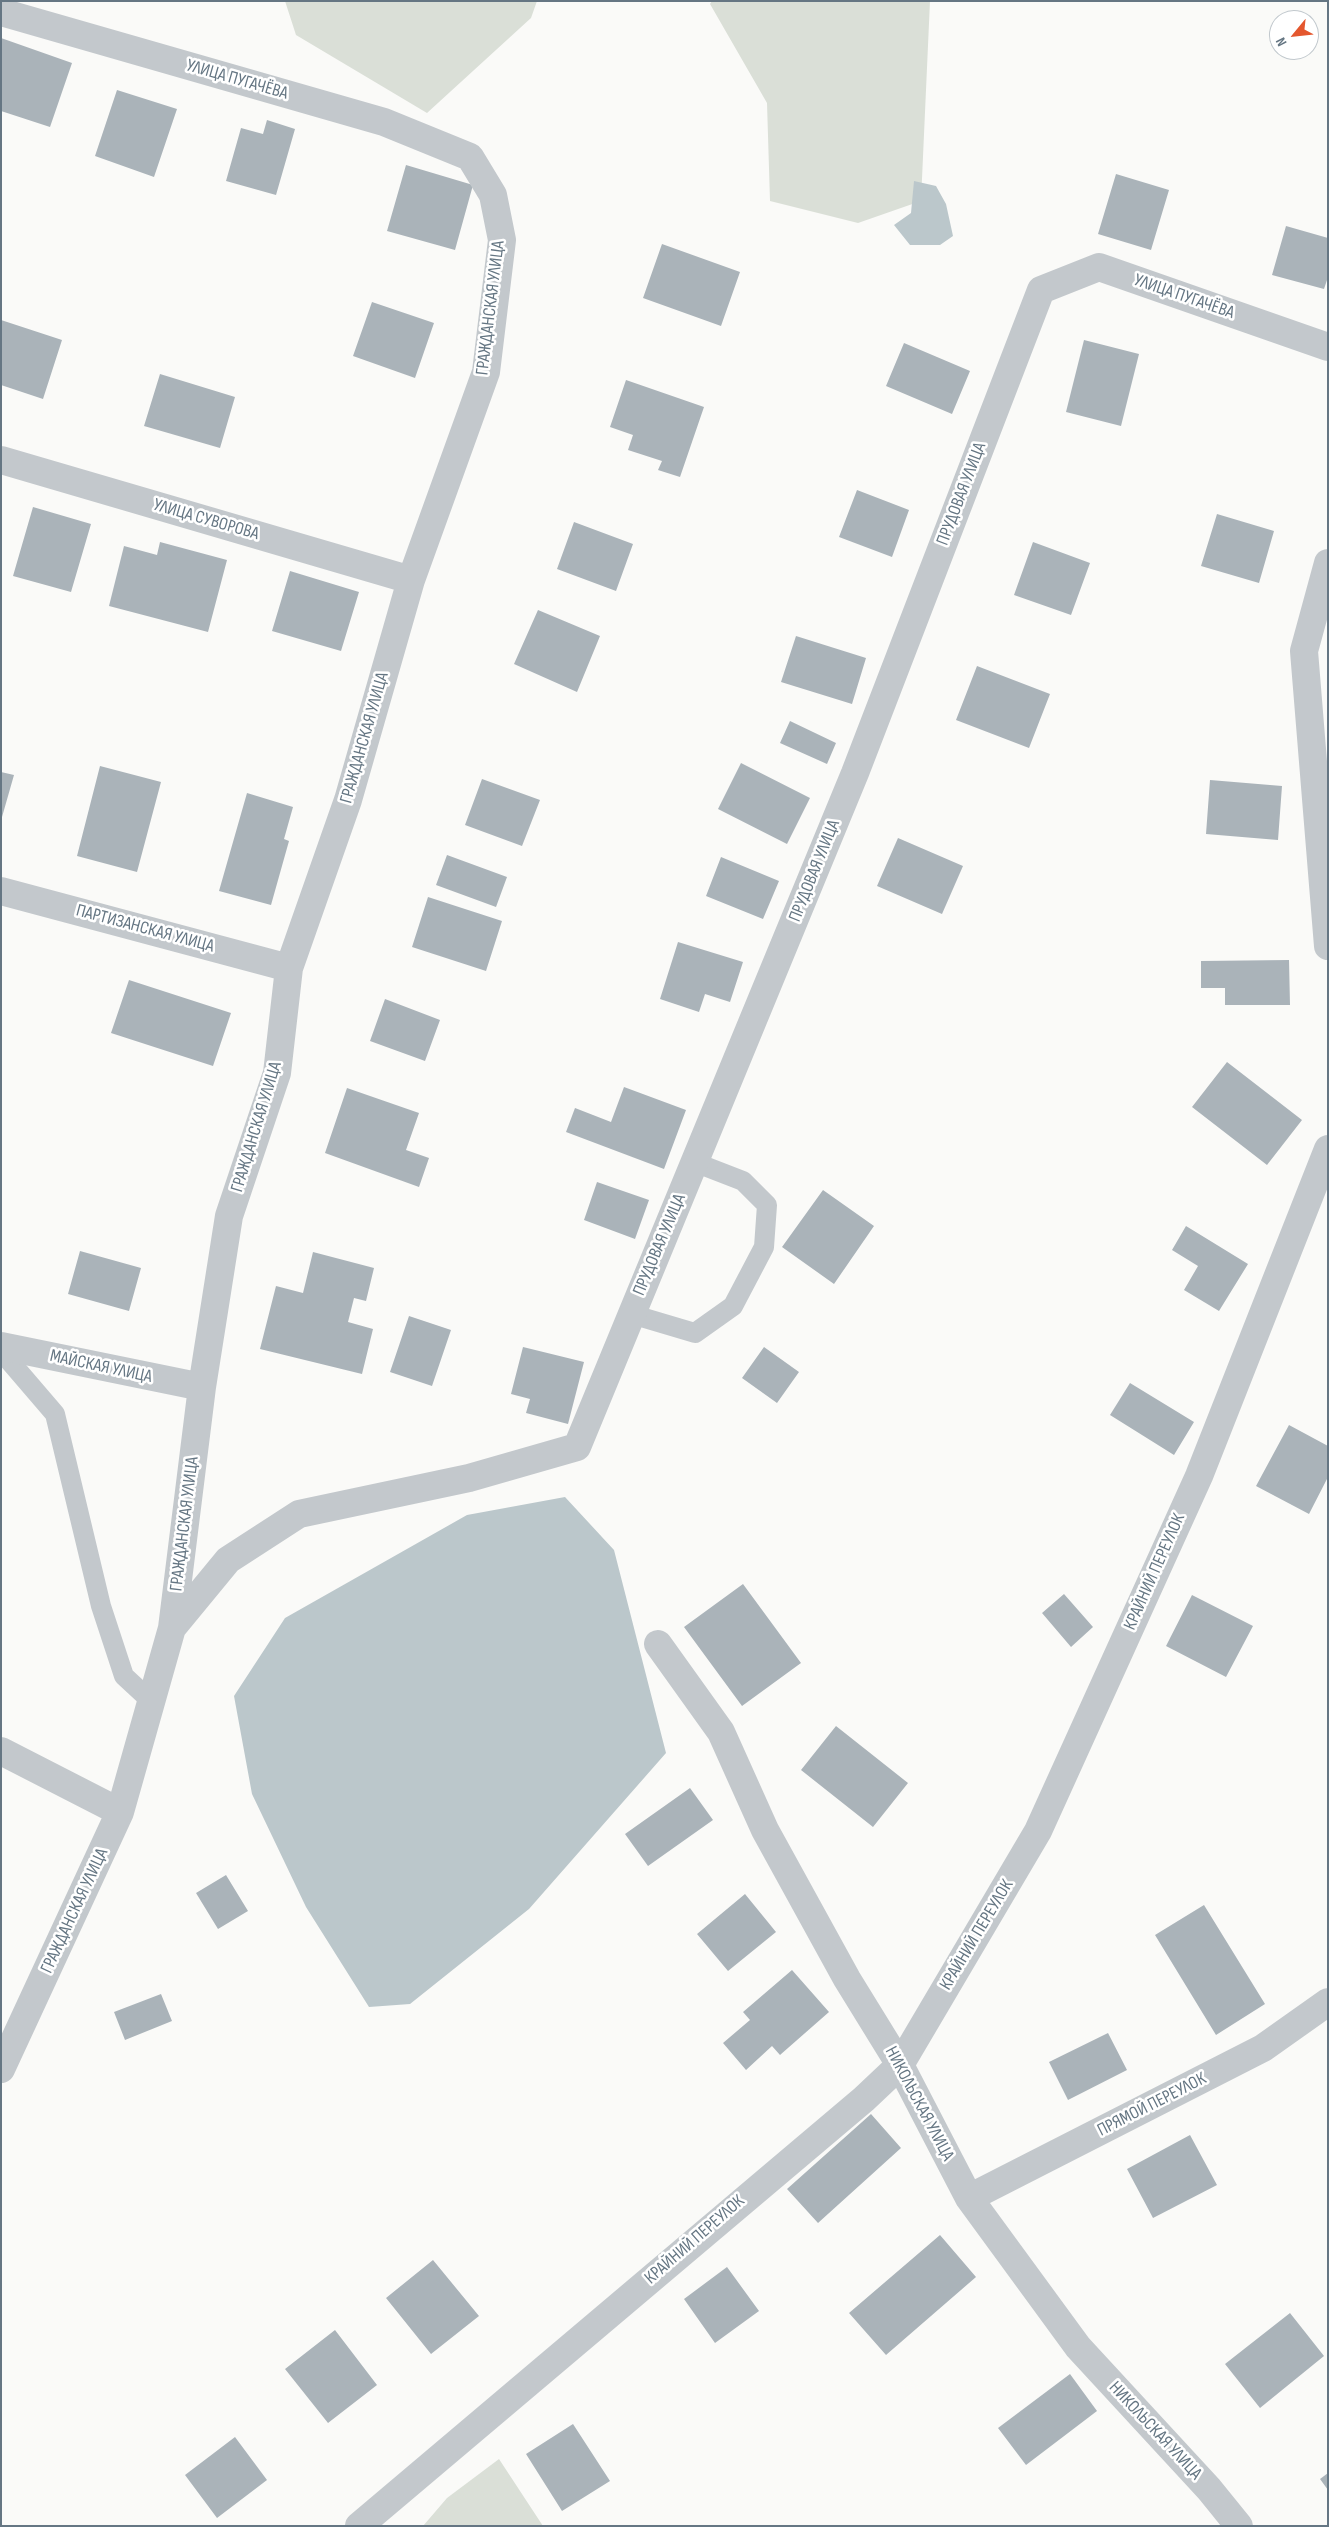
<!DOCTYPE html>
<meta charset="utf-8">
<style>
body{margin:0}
#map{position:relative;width:1329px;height:2527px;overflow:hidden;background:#fafaf8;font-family:"Sofia Sans Condensed",sans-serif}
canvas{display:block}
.frame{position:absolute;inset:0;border:2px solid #657683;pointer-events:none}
.north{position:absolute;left:1269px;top:10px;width:50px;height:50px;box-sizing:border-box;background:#fff;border:1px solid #c1c8cd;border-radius:50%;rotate:242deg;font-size:14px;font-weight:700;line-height:20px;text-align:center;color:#657683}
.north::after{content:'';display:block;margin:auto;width:18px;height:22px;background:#e4572e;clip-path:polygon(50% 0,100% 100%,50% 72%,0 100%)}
</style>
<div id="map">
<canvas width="1329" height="2527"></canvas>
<div class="frame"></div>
<div class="north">N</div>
</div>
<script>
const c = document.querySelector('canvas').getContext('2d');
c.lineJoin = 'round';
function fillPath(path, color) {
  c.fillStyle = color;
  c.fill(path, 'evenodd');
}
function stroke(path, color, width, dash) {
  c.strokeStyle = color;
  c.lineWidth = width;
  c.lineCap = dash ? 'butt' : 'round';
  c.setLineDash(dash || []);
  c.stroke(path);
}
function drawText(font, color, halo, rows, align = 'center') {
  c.font = font + ' "Sofia Sans Condensed",sans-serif';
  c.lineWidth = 5;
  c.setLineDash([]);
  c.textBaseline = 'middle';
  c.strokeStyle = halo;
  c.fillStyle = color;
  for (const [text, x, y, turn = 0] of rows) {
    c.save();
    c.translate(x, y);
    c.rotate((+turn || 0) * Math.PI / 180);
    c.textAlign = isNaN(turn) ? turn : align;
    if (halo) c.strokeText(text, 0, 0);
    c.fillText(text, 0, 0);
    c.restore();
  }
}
fillPath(new Path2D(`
 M285,1H537L531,18L427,113L296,35Z
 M712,1H930L921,201L858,223L770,201L767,103L710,4Z
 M499,2459L543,2526H423L447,2498Z`), '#dadfd7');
fillPath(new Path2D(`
 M914,181L936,186L946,204L953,236L940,245H910L894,225L911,213Z
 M565,1497L614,1550L666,1753L529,1909L410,2004L369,2007L306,1907L252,1794L234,1696L285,1618L467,1515Z`), '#bbc7cb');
fillPath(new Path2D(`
 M1,38L72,63L50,127L1,111Z
 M117,90L177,109L154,177L95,156Z
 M267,120L295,129L276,195L226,181L241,128L263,134Z
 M406,165L473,185L455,250L387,231Z
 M1116,174L1169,190L1151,250L1098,234Z
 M1286,226L1328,238V277L1324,289L1272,275Z
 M662,244L740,272L721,326L643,298Z
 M372,302L434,323L415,378L353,356Z
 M1,320L62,340L43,399L1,385Z
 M1084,340L1139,354L1121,426L1066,412Z
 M904,343L970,371L952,414L886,386Z
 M160,374L235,397L220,448L144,426Z
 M626,380L704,407L680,477L658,470L662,461L628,450L633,435L610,427Z
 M857,490L909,510L892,557L839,537Z
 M33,507L91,524L71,592L13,576Z
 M1217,514L1274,531L1259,583L1201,566Z
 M574,522L633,544L616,591L557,569Z
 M160,542L227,560L208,632L109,606L124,546L157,555Z
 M1033,542L1090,563L1071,615L1014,595Z
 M290,571L359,592L341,651L272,631Z
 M538,610L600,636L577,692L514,664Z
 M796,636L866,658L852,704L781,682Z
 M977,666L1050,694L1029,748L956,720Z
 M790,721L836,743L827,764L780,743Z
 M741,763L810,798L787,844L718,809Z
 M100,766L161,782L137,872L77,856Z
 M1,772L14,775L2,817H1Z
 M482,779L540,800L522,846L465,825Z
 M1210,780L1282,786L1278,840L1206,834Z
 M247,793L293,807L284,839L289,841L271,905L219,891Z
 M898,838L963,866L942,914L877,886Z
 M447,855L507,877L496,907L436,885Z
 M721,857L779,881L763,919L706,896Z
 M428,897L502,921L486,971L412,947Z
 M678,942L743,962L730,1002L705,994L699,1012L660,999Z
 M1289,960L1290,1005H1225V988H1201V961Z
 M129,980L231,1013L213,1066L111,1033Z
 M385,999L440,1020L425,1061L370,1041Z
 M1227,1062L1302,1120L1267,1165L1192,1107Z
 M624,1087L686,1110L664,1169L566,1132L575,1108L611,1122Z
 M347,1088L419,1113L406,1150L429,1158L419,1187L325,1153Z
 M597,1182L649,1200L635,1239L584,1220Z
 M823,1190L874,1226L834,1284L782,1247Z
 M1186,1226L1248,1264L1219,1311L1184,1290L1198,1266L1172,1250Z
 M80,1251L141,1268L129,1311L68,1294Z
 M313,1252L374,1268L366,1301L354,1298L348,1322L373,1329L362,1374L260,1349L276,1286L303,1293Z
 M409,1316L451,1330L432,1386L390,1372Z
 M523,1347L584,1362L568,1424L526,1413L530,1399L511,1394Z
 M764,1347L799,1372L777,1403L742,1378Z
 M1130,1383L1194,1422L1174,1455L1110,1415Z
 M1289,1425L1328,1446V1477L1309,1514L1256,1486Z
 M743,1584L801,1663L742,1706L684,1627Z
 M1064,1594L1093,1627L1071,1647L1042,1613Z
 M1192,1595L1253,1626L1226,1677L1166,1646Z
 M836,1726L908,1783L873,1827L801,1770Z
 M690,1788L713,1820L648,1866L625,1834Z
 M226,1875L248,1911L218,1929L196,1893Z
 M745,1894L776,1932L728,1971L697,1934Z
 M1204,1905L1265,2004L1216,2035L1155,1935Z
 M792,1970L829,2012L780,2055L772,2046L746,2070L723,2043L750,2020L743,2012Z
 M161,1994L172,2021L125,2040L114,2012Z
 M1108,2033L1127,2070L1068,2100L1049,2062Z
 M871,2114L901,2148L818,2223L787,2189Z
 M1190,2135L1217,2185L1153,2218L1127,2169Z
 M940,2235L976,2277L886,2355L849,2313Z
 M433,2260L479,2316L431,2354L386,2298Z
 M727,2267L759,2311L715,2343L684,2299Z
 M1290,2313L1324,2356L1260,2408L1225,2364Z
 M335,2330L377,2385L328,2423L285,2369Z
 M1070,2374L1097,2411L1026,2465L998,2428Z
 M573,2424L610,2481L562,2511L526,2454Z
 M235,2437L267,2480L217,2518L185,2475Z
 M1328,2473V2490L1320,2479Z`), '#aab3b9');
stroke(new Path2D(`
 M631,1314L695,1333L733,1306L764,1247L767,1205L743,1181L694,1162
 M1,1351L55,1414L101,1606L124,1676L151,1701`), '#c3c8cc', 20);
stroke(new Path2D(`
 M1,12L384,122L470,157L493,195L502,240L486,372L411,580L348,800L289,968L277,1073L229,1216L202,1387L172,1628L120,1812L1,2069
 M1,460L411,580
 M1328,563L1304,651L1328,946
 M1,891L289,968
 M1,1346L202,1387
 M172,1628L228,1560L299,1514L469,1478L577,1447L855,773L1041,290L1099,267L1328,347
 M658,1644L721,1732L765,1830L847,1979L900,2065L969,2198L1078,2347L1209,2489L1239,2526
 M1,1751L120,1812
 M969,2198L1263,2048L1328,2002
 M359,2526L864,2099L900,2065L1038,1831L1199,1476L1328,1149`), '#c3c8cc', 28);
drawText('18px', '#657683', '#fff', [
 ["УЛИЦА ПУГАЧЁВА",237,80,16],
 ["УЛИЦА ПУГАЧЁВА",1184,297,19],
 ["ГРАЖДАНСКАЯ УЛИЦА",491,308,-83],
 ["ПРУДОВАЯ УЛИЦА",962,494,-69],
 ["УЛИЦА СУВОРОВА",206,520,16],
 ["ГРАЖДАНСКАЯ УЛИЦА",365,738,-74],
 ["ПРУДОВАЯ УЛИЦА",815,871,-68],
 ["ПАРТИЗАНСКАЯ УЛИЦА",145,929,15],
 ["ГРАЖДАНСКАЯ УЛИЦА",257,1127,-73],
 ["ПРУДОВАЯ УЛИЦА",660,1245,-67],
 ["МАЙСКАЯ УЛИЦА",101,1367,12],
 ["ГРАЖДАНСКАЯ УЛИЦА",185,1524,-83],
 ["КРАЙНИЙ ПЕРЕУЛОК",1155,1572,-66],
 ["ГРАЖДАНСКАЯ УЛИЦА",75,1911,-65],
 ["КРАЙНИЙ ПЕРЕУЛОК",977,1935,-59],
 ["НИКОЛЬСКАЯ УЛИЦА",919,2104,62],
 ["ПРЯМОЙ ПЕРЕУЛОК",1152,2105,-27],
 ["КРАЙНИЙ ПЕРЕУЛОК",695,2240,-41],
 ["НИКОЛЬСКАЯ УЛИЦА",1155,2431,47]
]);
</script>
